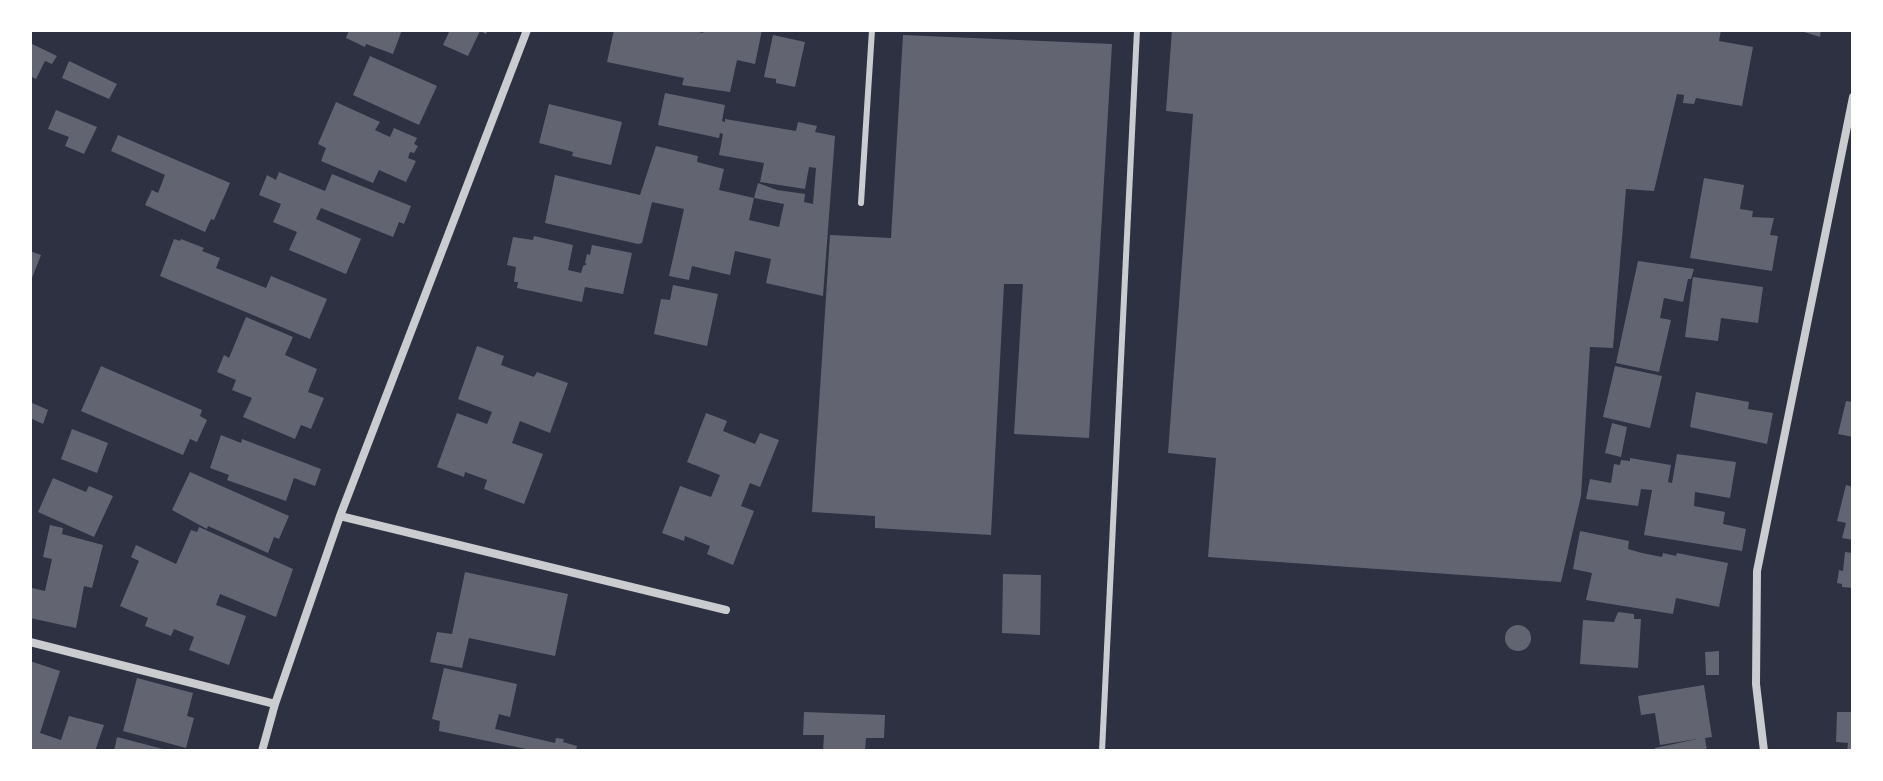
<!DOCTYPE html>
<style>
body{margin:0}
#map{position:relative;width:1883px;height:781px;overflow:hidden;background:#2d3142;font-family:Manrope,sans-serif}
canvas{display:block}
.frame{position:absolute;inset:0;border:32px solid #fff;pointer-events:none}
</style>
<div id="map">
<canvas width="1883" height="781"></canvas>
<div class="frame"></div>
</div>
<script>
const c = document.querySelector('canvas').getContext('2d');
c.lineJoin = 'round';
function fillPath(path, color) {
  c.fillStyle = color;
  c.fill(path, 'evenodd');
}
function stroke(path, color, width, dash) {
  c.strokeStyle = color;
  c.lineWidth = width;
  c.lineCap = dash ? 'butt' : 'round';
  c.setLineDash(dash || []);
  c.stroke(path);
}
fillPath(new Path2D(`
 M349,30H402L393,54L366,44L365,47L346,38Z
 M450,30H488L486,34L480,31L468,56L443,45Z
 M614,30H689L703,33L704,30H762L755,64L737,60L730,92L682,85L684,78L607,62Z
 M1172,30H1721L1719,41L1753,47L1742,106L1696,98L1694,104L1683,103L1684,95L1677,94L1654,191L1626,189L1613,348L1590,347L1581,496L1561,582L1208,557L1216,458L1168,453L1193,114L1166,111Z
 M1798,30H1821L1820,37Z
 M773,35L805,42L795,87L776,83V79L764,77Z
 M903,35L1112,44L1089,438L1014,434L1023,284H1004L991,535L875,528V516L812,512L830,235L891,238Z
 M30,43L57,56L52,64L45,61L36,79L30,76Z
 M370,56L437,86L419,125L353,95Z
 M69,61L117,84L109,99L62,78Z
 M665,93L725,105L722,121L725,122V119L796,131L798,122L817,126L815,132L835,136L823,296L766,283L771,259L735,251L730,275L692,266L689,280L669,276L684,209L652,202L642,243L638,244L545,223L555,175L640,195L656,146L698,156L697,162L724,169L719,190L754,198L749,220L779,227L784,204L754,198L758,183L777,190L805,194L804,202L813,204L816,168L809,167L805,189L760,182L764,163L719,155L723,134L720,133L719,138L658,125Z
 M336,102L380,122L375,130L390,137L394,128L417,138L414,144L418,146L414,153L410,152L408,158L416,161L406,182L379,170L373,183L321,161L326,148L318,144Z
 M549,104L622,122L611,165L572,156L573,152L539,143Z
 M56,110L97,127L84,154L65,146L69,137L48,129Z
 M118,135L230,183L214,220L211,219L205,232L145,205L152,190L158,193L165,175L111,151Z
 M279,172L325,191L332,174L411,206L404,224L399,222L393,237L321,208L316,219L361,239L346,274L289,250L297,232L273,222L281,204L259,195L267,175L276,180Z
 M1704,178L1744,185L1740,209L1753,211L1752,217L1774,218L1770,235L1778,236L1772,271L1690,258Z
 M534,236L573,245L568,270L581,273L583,266L587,264L585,263L587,254L590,255L592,245L632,253L623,294L585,287L582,302L517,288L518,282H514L516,267L507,265L513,237L533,240Z
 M174,239L180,241L181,239L204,248L202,251L220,258L216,268L266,288L271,276L327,299L310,339L160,276Z
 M30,251L41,255L30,283Z
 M1638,261L1694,269L1691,279H1688L1683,302L1664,298L1660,318L1671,320L1659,372L1616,363Z
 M1693,277L1763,287L1758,323L1721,318L1718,341L1685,337Z
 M673,285L718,294L707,346L654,334L661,299L670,300Z
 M246,317L293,337L285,355L317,369L308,392L324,398L311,429L301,425L295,439L243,417L252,398L232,390L236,380L217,372L224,355L229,358Z
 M477,346L504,356L501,365L534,377L537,372L568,383L550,433L520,421L512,443L543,454L524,504L484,489L487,480L465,472L464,477L437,467L457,413L487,424L492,412L458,399Z
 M101,366L202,410L200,416L207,420L197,442L190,439L183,455L81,411Z
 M1615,366L1662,376L1650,428L1603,417Z
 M1696,392L1749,402L1748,409L1773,413L1767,444L1690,427Z
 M1846,401L1853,402V437L1838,434Z
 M30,402L48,410L43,424L30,418Z
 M706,413L727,421L723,431L755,444L760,433L779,440L760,487L750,483L741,506L754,511L733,565L707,554L710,546L685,536L684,541L662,533L680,486L711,497L720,475L687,462Z
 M1612,423L1627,427L1621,457L1605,453Z
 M72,429L108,443L97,473L61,459Z
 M221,435L241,443L242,439L321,469L315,486L294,478L286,501L227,480L229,475L210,468Z
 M1677,454L1736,462L1730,498L1695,492L1694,506L1725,512L1723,524L1746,529L1742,551L1644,535L1652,490L1641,489L1638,506L1586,499L1590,479L1611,483L1614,464L1620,465L1621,460L1630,461V458L1671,465L1668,482L1672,483Z
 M190,472L289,516L279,539L274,537L268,553L208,526L207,529L172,510Z
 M53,478L86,492L89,486L113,496L94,537L38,512Z
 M1846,485L1853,487V540L1842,538L1846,523L1837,521Z
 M50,525L63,528L62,534L103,545L92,588L84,586L76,628L30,618L32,588L45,591L52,559L43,557Z
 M199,527L293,569L276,617L220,594L216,605L246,616L229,665L189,650L194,637L174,629L171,636L145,626L148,618L120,606L139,561L131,557L136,545L176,564L191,530L197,532Z
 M1580,531L1629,541L1628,549L1642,553L1662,557L1663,553L1676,556L1677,553L1728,563L1719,607L1676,598L1673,614L1586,600L1592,573L1573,569Z
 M1845,552L1853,553V588L1842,587V584L1837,583L1839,570L1843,571Z
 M465,572L568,594L555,656L469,638L462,668L430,662L437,632L452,634Z
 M1003,574L1041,575L1040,635L1002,633Z
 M1618,612L1634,614V619H1641L1638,668L1580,664L1583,620L1614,622Z
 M1505 638a13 13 0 1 1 26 0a13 13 0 1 1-26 0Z
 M1719,651V675H1706L1705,652Z
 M30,661L60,671L40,733L61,740L69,716L104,725L95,751H30Z
 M444,668L517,684L510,717L499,714L495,729L555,743L556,738L564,739L563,742L577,746L576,751H536L439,731L440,721L432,719Z
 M137,678L193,693L187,716L194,718L186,748L123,731Z
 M1704,685L1712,737L1705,738L1707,751H1655V748L1697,739L1660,745L1655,713L1641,715L1638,696Z
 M804,712L885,715L884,738H866L865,751H823L824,735H803Z
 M1837,712H1853V751H1847L1848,743L1836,742Z
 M117,737L167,750V751H114Z`), '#626471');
stroke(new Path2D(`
 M861,203L872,30
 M1102,751L1137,30`), '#caccd0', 6);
stroke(new Path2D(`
 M340,516L726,610
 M30,642L275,704
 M262,751L275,704L340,516L527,30
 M1764,751L1756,684L1757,571L1853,97`), '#caccd0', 8);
</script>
